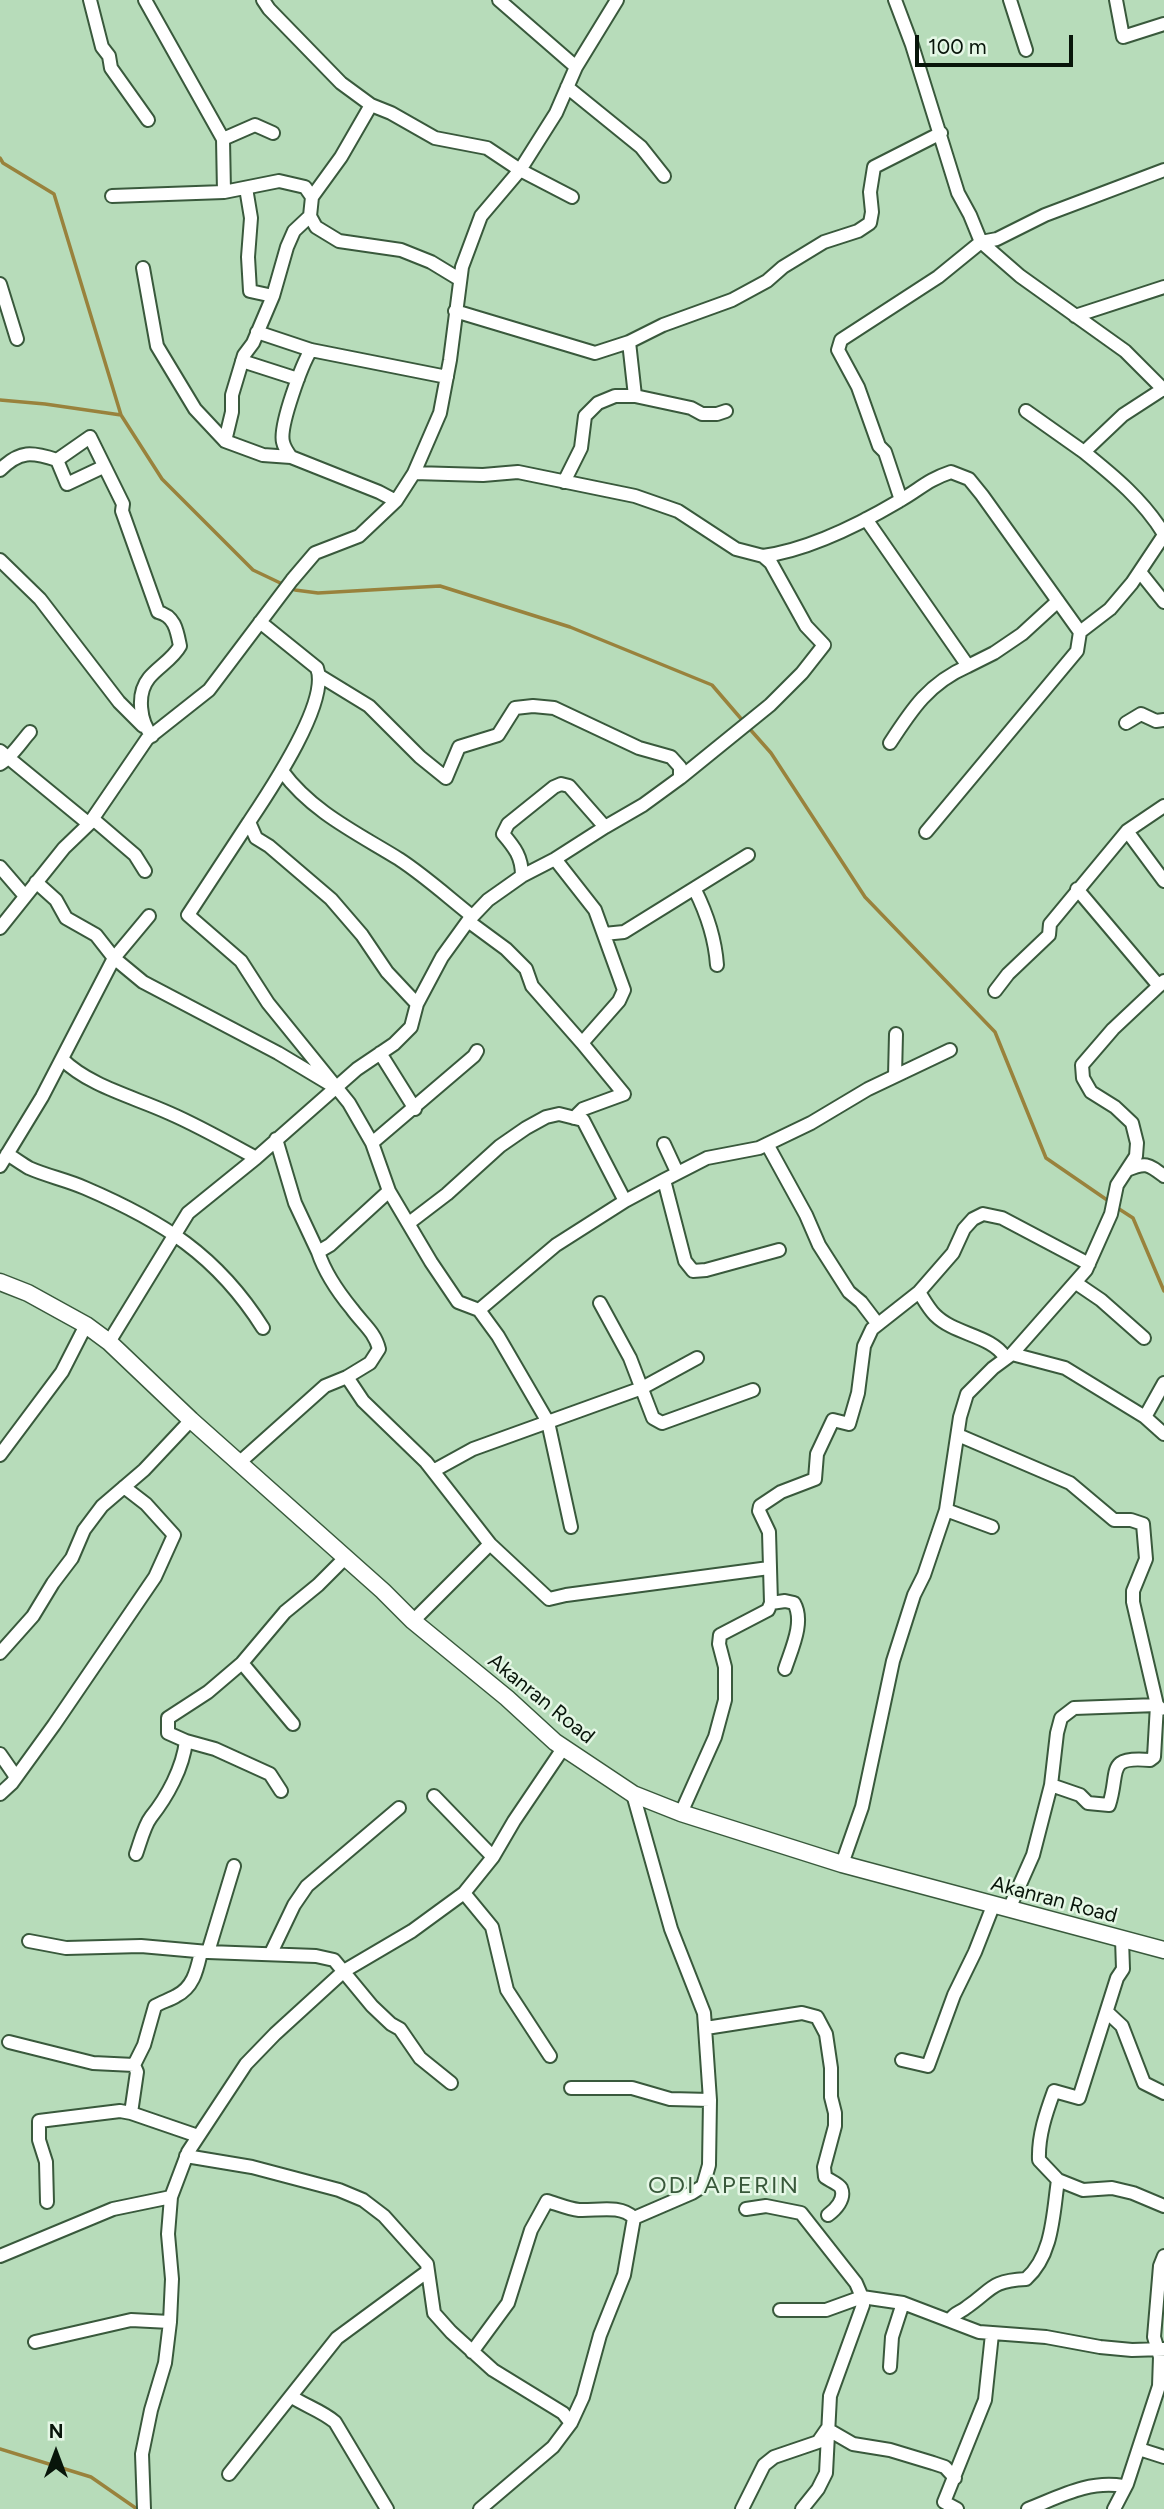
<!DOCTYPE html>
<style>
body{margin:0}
#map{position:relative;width:1164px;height:2509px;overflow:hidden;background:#b7dcba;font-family:Figtree,sans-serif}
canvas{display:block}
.north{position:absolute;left:21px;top:2418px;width:70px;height:70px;-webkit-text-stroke:5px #e5f7e6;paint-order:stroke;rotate:0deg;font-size:19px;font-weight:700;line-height:28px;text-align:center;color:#08150a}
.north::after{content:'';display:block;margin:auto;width:24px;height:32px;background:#08150a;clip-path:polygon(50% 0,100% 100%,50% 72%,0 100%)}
.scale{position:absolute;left:915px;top:35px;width:158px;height:32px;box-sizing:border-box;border:4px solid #08150a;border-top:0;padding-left:9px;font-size:21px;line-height:24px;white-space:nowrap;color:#08150a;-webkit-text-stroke:5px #e5f7e6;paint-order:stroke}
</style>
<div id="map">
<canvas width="1164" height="2509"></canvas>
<div class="north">N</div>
<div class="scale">100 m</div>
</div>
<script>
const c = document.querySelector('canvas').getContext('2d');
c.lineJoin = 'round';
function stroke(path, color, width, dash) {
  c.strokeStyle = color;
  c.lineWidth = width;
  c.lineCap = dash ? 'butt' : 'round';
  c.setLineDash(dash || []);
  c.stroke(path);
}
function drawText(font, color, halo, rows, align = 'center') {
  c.font = font + ' Figtree,sans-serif';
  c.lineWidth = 5;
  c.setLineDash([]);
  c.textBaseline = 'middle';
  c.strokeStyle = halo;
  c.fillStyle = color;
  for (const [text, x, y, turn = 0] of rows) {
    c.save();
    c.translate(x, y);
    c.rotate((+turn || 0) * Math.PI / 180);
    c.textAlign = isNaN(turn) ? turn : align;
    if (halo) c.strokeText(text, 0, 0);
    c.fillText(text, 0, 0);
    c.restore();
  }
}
stroke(new Path2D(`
 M0,158L3,163L54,194L121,415L162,479L253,570L295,590L318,593L440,586L570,627L712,685L743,721
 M0,400L45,404L121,415
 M748,727L771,753L865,897L995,1032L1046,1158L1110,1202
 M1116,1207L1133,1218L1164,1291
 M0,2449L91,2477L137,2509`), '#99823c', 3.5);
const street = new Path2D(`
 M90,0L102,47L109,56L111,68L148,120
 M145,0L223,139L224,192
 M263,0L269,9L341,83L371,105L391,113L435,138L487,148L520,170L572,197
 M499,0L576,67
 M895,0L912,45L958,193L970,215L981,242L1020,276L1125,351L1164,390
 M1010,0L1026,50
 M1116,0L1123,37L1164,24
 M567,87L641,147L664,176
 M223,139L255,125L273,133
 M246,188L251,218L248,257L250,291L273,296
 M112,196L224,192L279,181L305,187L312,197L310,216L316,227L339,241L401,250L431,262L459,279
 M312,197L341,157L371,105
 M143,268L157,346L195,409L225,441L263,455L291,457L379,492L396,501
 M0,284L17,339
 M455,311L595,353L629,342
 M1075,316L1164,287
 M257,332L311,350L447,377
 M242,361L298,379
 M635,396L629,342L663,325L732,300L767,281L783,267L824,242L858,231L870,223L872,212L870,192L874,167L941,133
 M1026,411L1084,452L1123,415L1163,389
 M225,441L232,412V395L244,355L253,343L273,296L287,247L294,231L310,216
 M1084,452C1115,477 1143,500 1164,534
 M291,457C288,453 284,447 283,442C279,426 302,364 311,350
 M57,460L90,437L123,504L122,511L158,612C175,616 177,631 180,646C173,659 158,667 149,678C136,694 140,722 152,736
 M0,470C20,450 32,452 57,460L67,484L103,467
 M564,482L581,448L585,416L598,403L615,396H635L691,408L702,414H717L726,411
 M901,500L885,452L879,446L858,387L838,350L841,340L938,277L981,242L997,239L1045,215L1164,170
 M866,519L968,666L994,653L1022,634L1058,601
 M763,556C808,550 860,524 899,501C919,490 927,480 951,472L969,479L982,495L1080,632
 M0,560L40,599L119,702L143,726
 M1140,572L1164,602
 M260,622L317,668C330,702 269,792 249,822L256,838L269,846L331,899L362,935L387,972L417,1004
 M320,676L369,706L420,757L446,778L459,747L498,735L515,708L533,706L554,708L639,748L671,757L680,767V778
 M1126,723L1141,714L1156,721L1164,720
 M890,743C912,709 929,683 968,666
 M0,751L89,824
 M0,764C11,758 21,742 30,732
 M282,771C312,812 357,833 399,859C425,876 448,897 472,916
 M93,819L135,855L145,871
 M249,822L188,915L241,961L268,1003L349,1103L372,1143L389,1191L431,1262L458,1302L479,1310L498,1336L548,1422L571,1527
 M1127,831L1164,881
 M926,832L1077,651L1080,632L1110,609L1132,583L1164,535
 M555,859L595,910L624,990L619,1001L582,1043L624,1094L583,1109L574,1118
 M0,867L25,896
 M522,876C522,857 515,848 503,834L508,824L554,787L561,784L569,786L605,827
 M36,882L56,900L66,918L96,935L114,958L143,982L278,1053L328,1083
 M1077,889L1159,986
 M695,890C707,914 715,937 717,965
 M468,921L506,949L526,969L532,986L582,1043
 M0,928L64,848L89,824L147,739L209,690L292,580L315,553L359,536L396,501L414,473L440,413L450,360L462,267L481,216L520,170L556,113L576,67L617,0
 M604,934L624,932L748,855
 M995,991L1008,974L1049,935L1050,924L1127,831L1164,806
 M380,1053L415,1109
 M62,1059C89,1086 134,1097 169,1113C199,1126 227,1142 256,1158
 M895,1076L896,1034
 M276,1139L295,1203L318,1252
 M372,1143L474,1056L477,1051
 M664,1144L677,1172
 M767,1144L806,1215L819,1245L849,1292L861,1302L877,1323
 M7,1154C14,1158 22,1164 29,1168C47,1176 67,1180 85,1188C162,1221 217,1255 263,1328
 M0,1166L42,1097L114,958L149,916
 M1127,1170C1146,1162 1148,1164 1164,1176
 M664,1180L685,1261L693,1271L706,1270L779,1250
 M409,1223L447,1194L500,1146L526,1128L546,1117L559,1114L583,1120L625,1201
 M1076,1283L1101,1300L1144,1338
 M919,1292C924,1300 929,1309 935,1315C955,1335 991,1335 1005,1357
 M600,1303L630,1358L653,1418L662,1423L753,1390
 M479,1310L556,1245L625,1201L664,1180L707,1158L759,1148L811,1123L868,1089L950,1050
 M109,1342L188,1213L256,1158L357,1069L394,1044L411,1027L417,1004L442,957L468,921L488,900L522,876L555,859L605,827L643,805L680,778L770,705L802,673L824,645L806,626L771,563L763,556L736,549L678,511L635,496L518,472L483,475L414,473
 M1012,1354L1065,1368L1145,1417L1164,1434
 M347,1377L363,1401L426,1462L490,1544L549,1599L566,1595L769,1568
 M1145,1417L1164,1383
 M958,1435L1070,1483L1114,1520H1131L1143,1524L1146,1559L1133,1591V1602L1157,1705L1161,1709
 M0,1455L62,1372L86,1325
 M240,1462L325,1386L347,1377L370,1363L379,1349C375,1332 362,1323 352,1309C338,1292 325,1273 318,1252L330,1245L389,1191
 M433,1471L473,1449L642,1388L697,1358
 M946,1510L992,1527
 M771,1603L785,1601L794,1603C805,1622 791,1650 785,1669
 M413,1621L490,1544
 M0,1653L33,1616L53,1583L72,1558L84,1530L102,1506L144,1470L191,1420
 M242,1663L293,1724
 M186,1741L215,1749L270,1774L281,1791
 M0,1754L16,1777
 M0,1794L12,1783L54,1725L155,1577L174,1535L146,1504L124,1487
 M434,1796L493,1857
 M681,1813L715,1737L725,1700V1667L719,1644L720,1635L768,1610L771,1603L769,1532L759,1511L760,1506L781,1492L815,1479L817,1454L833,1420L849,1424L858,1393L864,1346L872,1329L919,1292L953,1253L964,1229L973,1219L983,1214L1002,1218L1089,1264
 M136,1854C140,1843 144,1826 151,1817C167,1797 183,1768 186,1741L168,1733V1718L208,1692L242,1663L285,1612L318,1585L346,1557
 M842,1864L862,1807L893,1661L914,1595L924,1575L946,1510L960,1417L967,1394L993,1368L1012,1354L1086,1270L1111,1214L1117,1185L1136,1156L1137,1143L1132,1123L1115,1107L1091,1092L1083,1078L1082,1065L1113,1029L1164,981
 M464,1893L492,1927L507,1990L550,2056
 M1009,1909L1033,1855L1051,1785L1057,1733L1061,1718L1074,1708L1157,1705L1154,1757L1150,1760C1105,1756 1120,1771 1109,1805L1088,1803L1080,1795L1051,1785
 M1122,1939L1123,1969L1117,1978L1079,2098L1054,2091C1046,2113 1038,2136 1039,2160L1058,2180L1083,2190L1112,2188L1133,2193L1164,2206
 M29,1941L66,1948L141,1946L208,1952L316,1956L334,1960L372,2006L391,2024L400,2029L420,2058L451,2083
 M208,1952L234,1866
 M271,1953L294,1905L307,1886L399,1808
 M1107,2012L1122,2026L1144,2083L1164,2093
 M706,2028L802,2013L817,2017L826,2034L831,2068V2097L835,2113V2126L824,2167L825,2177C829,2180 839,2184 841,2188C846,2199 835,2210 828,2215
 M9,2042L93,2063L134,2065L137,2072L131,2113
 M902,2060L928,2066L954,1995L975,1952L993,1906
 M134,2065L144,2045L155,2006C162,2002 169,2000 176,1996C194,1987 197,1969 201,1952
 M571,2088H632L670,2099L710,2100
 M186,2156L252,2167L339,2190L363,2200L384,2216L427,2264L434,2313L451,2332L493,2370L563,2413L571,2423
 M47,2202L46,2162L39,2140V2121L120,2111L131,2113L198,2136
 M746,2209L766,2206L801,2213L856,2283L862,2297L863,2305L830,2396L826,2473L818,2489L802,2509
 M0,2256L113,2209L171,2197
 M780,2310H826L862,2297L903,2303L979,2332L1046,2337L1100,2347L1132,2350L1164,2349
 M950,2320C955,2312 960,2313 967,2307C993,2289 990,2281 1026,2279C1053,2255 1053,2214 1058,2180
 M35,2342L131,2320L170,2322
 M472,2352L508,2303L531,2230L547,2201C557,2204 569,2209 579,2210C597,2211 620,2204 634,2218
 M890,2367L892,2337L903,2303
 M292,2397C306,2406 322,2411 335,2422L387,2509
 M1139,2449L1164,2457
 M229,2474L337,2338L428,2271
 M144,2509L142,2454L151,2410L165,2363L170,2322L172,2279L168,2234L171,2197L188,2152L246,2064L275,2034L344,1971L412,1931L464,1893L493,1857L514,1821L564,1747
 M480,2509L553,2447L571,2423L583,2397L600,2335L624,2275L634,2218L692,2193L703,2186L709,2165L710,2100L704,2013L671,1929L633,1794
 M742,2509L764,2465L774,2457L818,2442L827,2429L853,2444L890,2450L933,2463L945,2467L955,2478
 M957,2509L944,2502L985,2400L992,2334
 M1028,2509C1059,2497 1089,2480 1123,2486L1127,2484L1159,2386L1160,2357L1154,2337L1160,2266L1164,2256
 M1114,2509L1127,2484`);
const secondary = new Path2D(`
 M0,1282L28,1293L86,1325L109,1342L191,1420L383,1591L413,1621L507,1698L555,1742L633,1794L681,1813L842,1864L1164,1950`);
stroke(street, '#39593c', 16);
stroke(secondary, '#39593c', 19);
stroke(street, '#fff', 12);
stroke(secondary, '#fff', 16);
drawText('21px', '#08150a', '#e5f7e6', [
 ["Akanran Road",541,1699,39],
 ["Akanran Road",1054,1900,15]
]);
c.letterSpacing = '2px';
drawText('24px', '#38583a', '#e5f7e6', [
 ["ODI APERIN",724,2186]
]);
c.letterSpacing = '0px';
</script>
